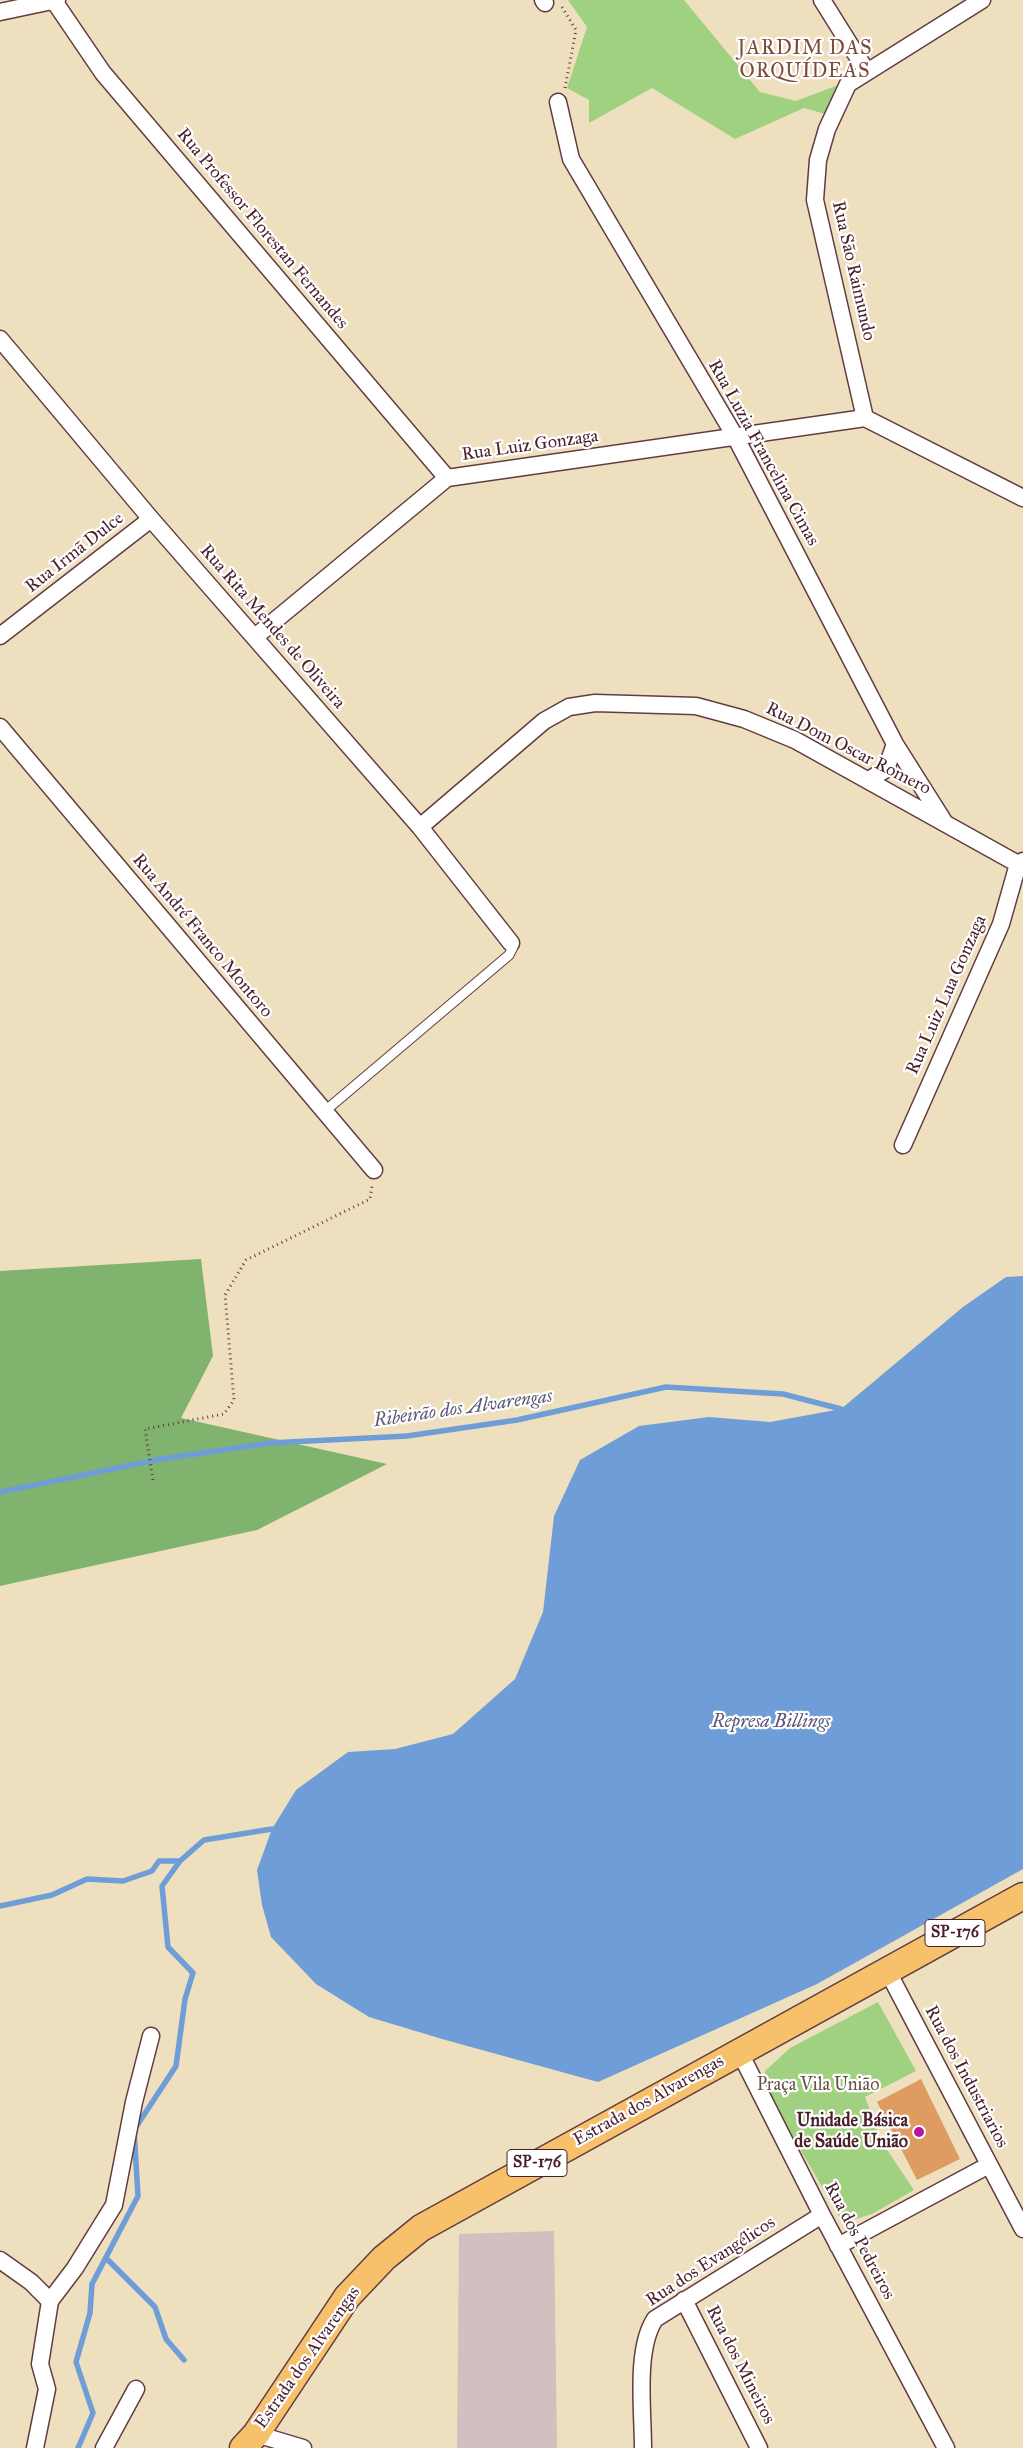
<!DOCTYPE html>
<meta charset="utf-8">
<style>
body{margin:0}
canvas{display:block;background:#eee0bf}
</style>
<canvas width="1023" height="2448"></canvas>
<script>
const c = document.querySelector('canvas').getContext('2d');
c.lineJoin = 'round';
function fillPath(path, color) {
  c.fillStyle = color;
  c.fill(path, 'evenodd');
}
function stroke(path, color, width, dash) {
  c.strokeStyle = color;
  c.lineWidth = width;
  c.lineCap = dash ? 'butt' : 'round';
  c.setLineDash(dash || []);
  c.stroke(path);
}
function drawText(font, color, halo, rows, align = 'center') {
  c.font = font + ' "IM FELL Great Primer",serif';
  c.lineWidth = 4.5;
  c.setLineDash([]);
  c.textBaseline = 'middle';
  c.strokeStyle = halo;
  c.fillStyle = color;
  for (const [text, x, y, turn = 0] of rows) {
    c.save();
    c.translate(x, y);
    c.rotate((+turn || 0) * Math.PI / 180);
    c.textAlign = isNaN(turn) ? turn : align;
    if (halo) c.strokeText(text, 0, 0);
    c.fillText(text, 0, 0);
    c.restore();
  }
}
fillPath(new Path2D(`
 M554,2231L557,2448H457L459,2234Z`), '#d2bfc0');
fillPath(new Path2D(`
 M568,0H684L760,92L796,101L838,85L832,116L804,108L735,139L652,88L589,123V100L567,88L587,27Z
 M878,2002L916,2071L865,2097L882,2142L914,2190L872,2214L843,2223L765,2089V2071L790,2048Z`), '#a0d180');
fillPath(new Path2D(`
 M201,1259L213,1356L181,1418L387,1464L257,1530L0,1586V1271Z`), '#80b36e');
fillPath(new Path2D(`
 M1023,1276V1869L817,1984L598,2082L442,2039L369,2017L316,1984L271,1937L262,1905L257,1870L272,1829L296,1790L348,1752L395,1749L453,1734L515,1679L543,1612L554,1516L580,1460L639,1426L709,1417L770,1422L841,1409L963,1307L1006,1277Z`), '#6f9dd7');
stroke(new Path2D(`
 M0,1492L161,1459L270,1443L407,1436L517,1420L666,1387L783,1394L841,1409
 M0,1906L52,1895L87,1879L123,1881L152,1871L159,1861H180L204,1840L272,1829
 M106,2258L155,2307L166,2339L184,2360
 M78,2448L93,2413L76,2362L90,2313L92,2284L138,2196L134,2130L176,2066L185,1999L193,1973L168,1947L162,1886L180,1861`), '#6f9dd7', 5.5);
fillPath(new Path2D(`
 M921,2079L960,2159L917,2180L877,2102Z`), '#de9c60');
const service = new Path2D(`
 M325,1111L509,955L513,947L511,943`);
const minor = new Path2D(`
 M543,0L545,3
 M822,0L867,72
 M54,1L103,73L447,478
 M0,12L57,0
 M558,102L571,159L736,438L895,744L943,820
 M0,339L151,519L420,827L511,943
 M865,418L815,200L818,160L827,129L848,84L982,0
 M865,418L1023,498
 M0,636L151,519
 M255,637L447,478L865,418
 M0,727L374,1170
 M869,780L886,769L895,744
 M420,827L544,721L569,707L595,703L696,706L744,719L795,740L1018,864
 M903,1145L1001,924L1018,864L1023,861
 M887,1970L1023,2229
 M739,2051L822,2215L946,2448
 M838,2246L989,2165
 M0,2260L31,2282L50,2301L40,2364L47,2389L35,2448
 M684,2300L759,2448
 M50,2301L75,2268L114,2205L134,2102L151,2036
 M256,2434L303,2448
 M104,2448L136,2389
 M643,2448C643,2411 635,2349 655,2319L822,2215`);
const primary = new Path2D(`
 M243,2448L256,2434L347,2297L384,2258L421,2228L1023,1896`);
stroke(service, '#633c41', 11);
stroke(minor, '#633c41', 19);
stroke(primary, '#633c41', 29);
stroke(new Path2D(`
 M562,7L576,30L565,88
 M153,1480L145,1429L224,1414L234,1400L225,1295L246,1260L370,1199L372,1186`), '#633c41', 3, [1, 4]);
stroke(service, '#fff', 9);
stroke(minor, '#fff', 16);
stroke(primary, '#f7c06b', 26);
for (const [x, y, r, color] of [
 [919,2132,6,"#b5179e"]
]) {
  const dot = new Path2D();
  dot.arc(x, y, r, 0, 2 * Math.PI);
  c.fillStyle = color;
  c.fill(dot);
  stroke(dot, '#fff', 2);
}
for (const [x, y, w] of [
 [955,1933,60],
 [537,2163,60]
]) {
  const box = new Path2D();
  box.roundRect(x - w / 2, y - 13.5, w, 27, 4);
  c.fillStyle = '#fff';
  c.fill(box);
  stroke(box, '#4a1f2b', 1);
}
drawText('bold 16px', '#4a1f2b', null, [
 ["SP-176",955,1933],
 ["SP-176",537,2163]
]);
drawText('18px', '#4a1f2b', '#fff', [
 ["Rua Professor Florestan Fernandes",262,229,50],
 ["Rua São Raimundo",853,271,77],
 ["Rua Luiz Gonzaga",530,446,-8],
 ["Rua Luzia Francelina Cimas",763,453,61],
 ["Rua Irmã Dulce",75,553,-38],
 ["Rua Rita Mendes de Oliveira",272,627,49],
 ["Rua Dom Oscar Romero",848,749,27],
 ["Rua André Franco Montoro",202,936,50],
 ["Rua Luiz Lua Gonzaga",947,995,-66],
 ["Rua dos Industriarios",966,2077,62],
 ["Estrada dos Alvarengas",649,2101,-29],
 ["Rua dos Pedreiros",859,2241,62],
 ["Rua dos Evangélicos",711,2262,-33],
 ["Estrada dos Alvarengas",308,2358,-55],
 ["Rua dos Mineiros",740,2365,63]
]);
drawText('18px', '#645444', '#fff', [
 ["Praça Vila União",818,2086]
]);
drawText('bold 18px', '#4a1f2b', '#fff', [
 ["Unidade Básica",908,2122],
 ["de Saúde União",908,2143]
], 'right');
drawText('italic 19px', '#5b5878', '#fff', [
 ["Ribeirão dos Alvarengas",463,1409,-8],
 ["Represa Billings",771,1722]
]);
c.letterSpacing = '1px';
drawText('20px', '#7e4b3e', '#fff', [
 ["JARDIM DAS",805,49],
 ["ORQUÍDEAS",805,72]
]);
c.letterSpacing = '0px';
</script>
